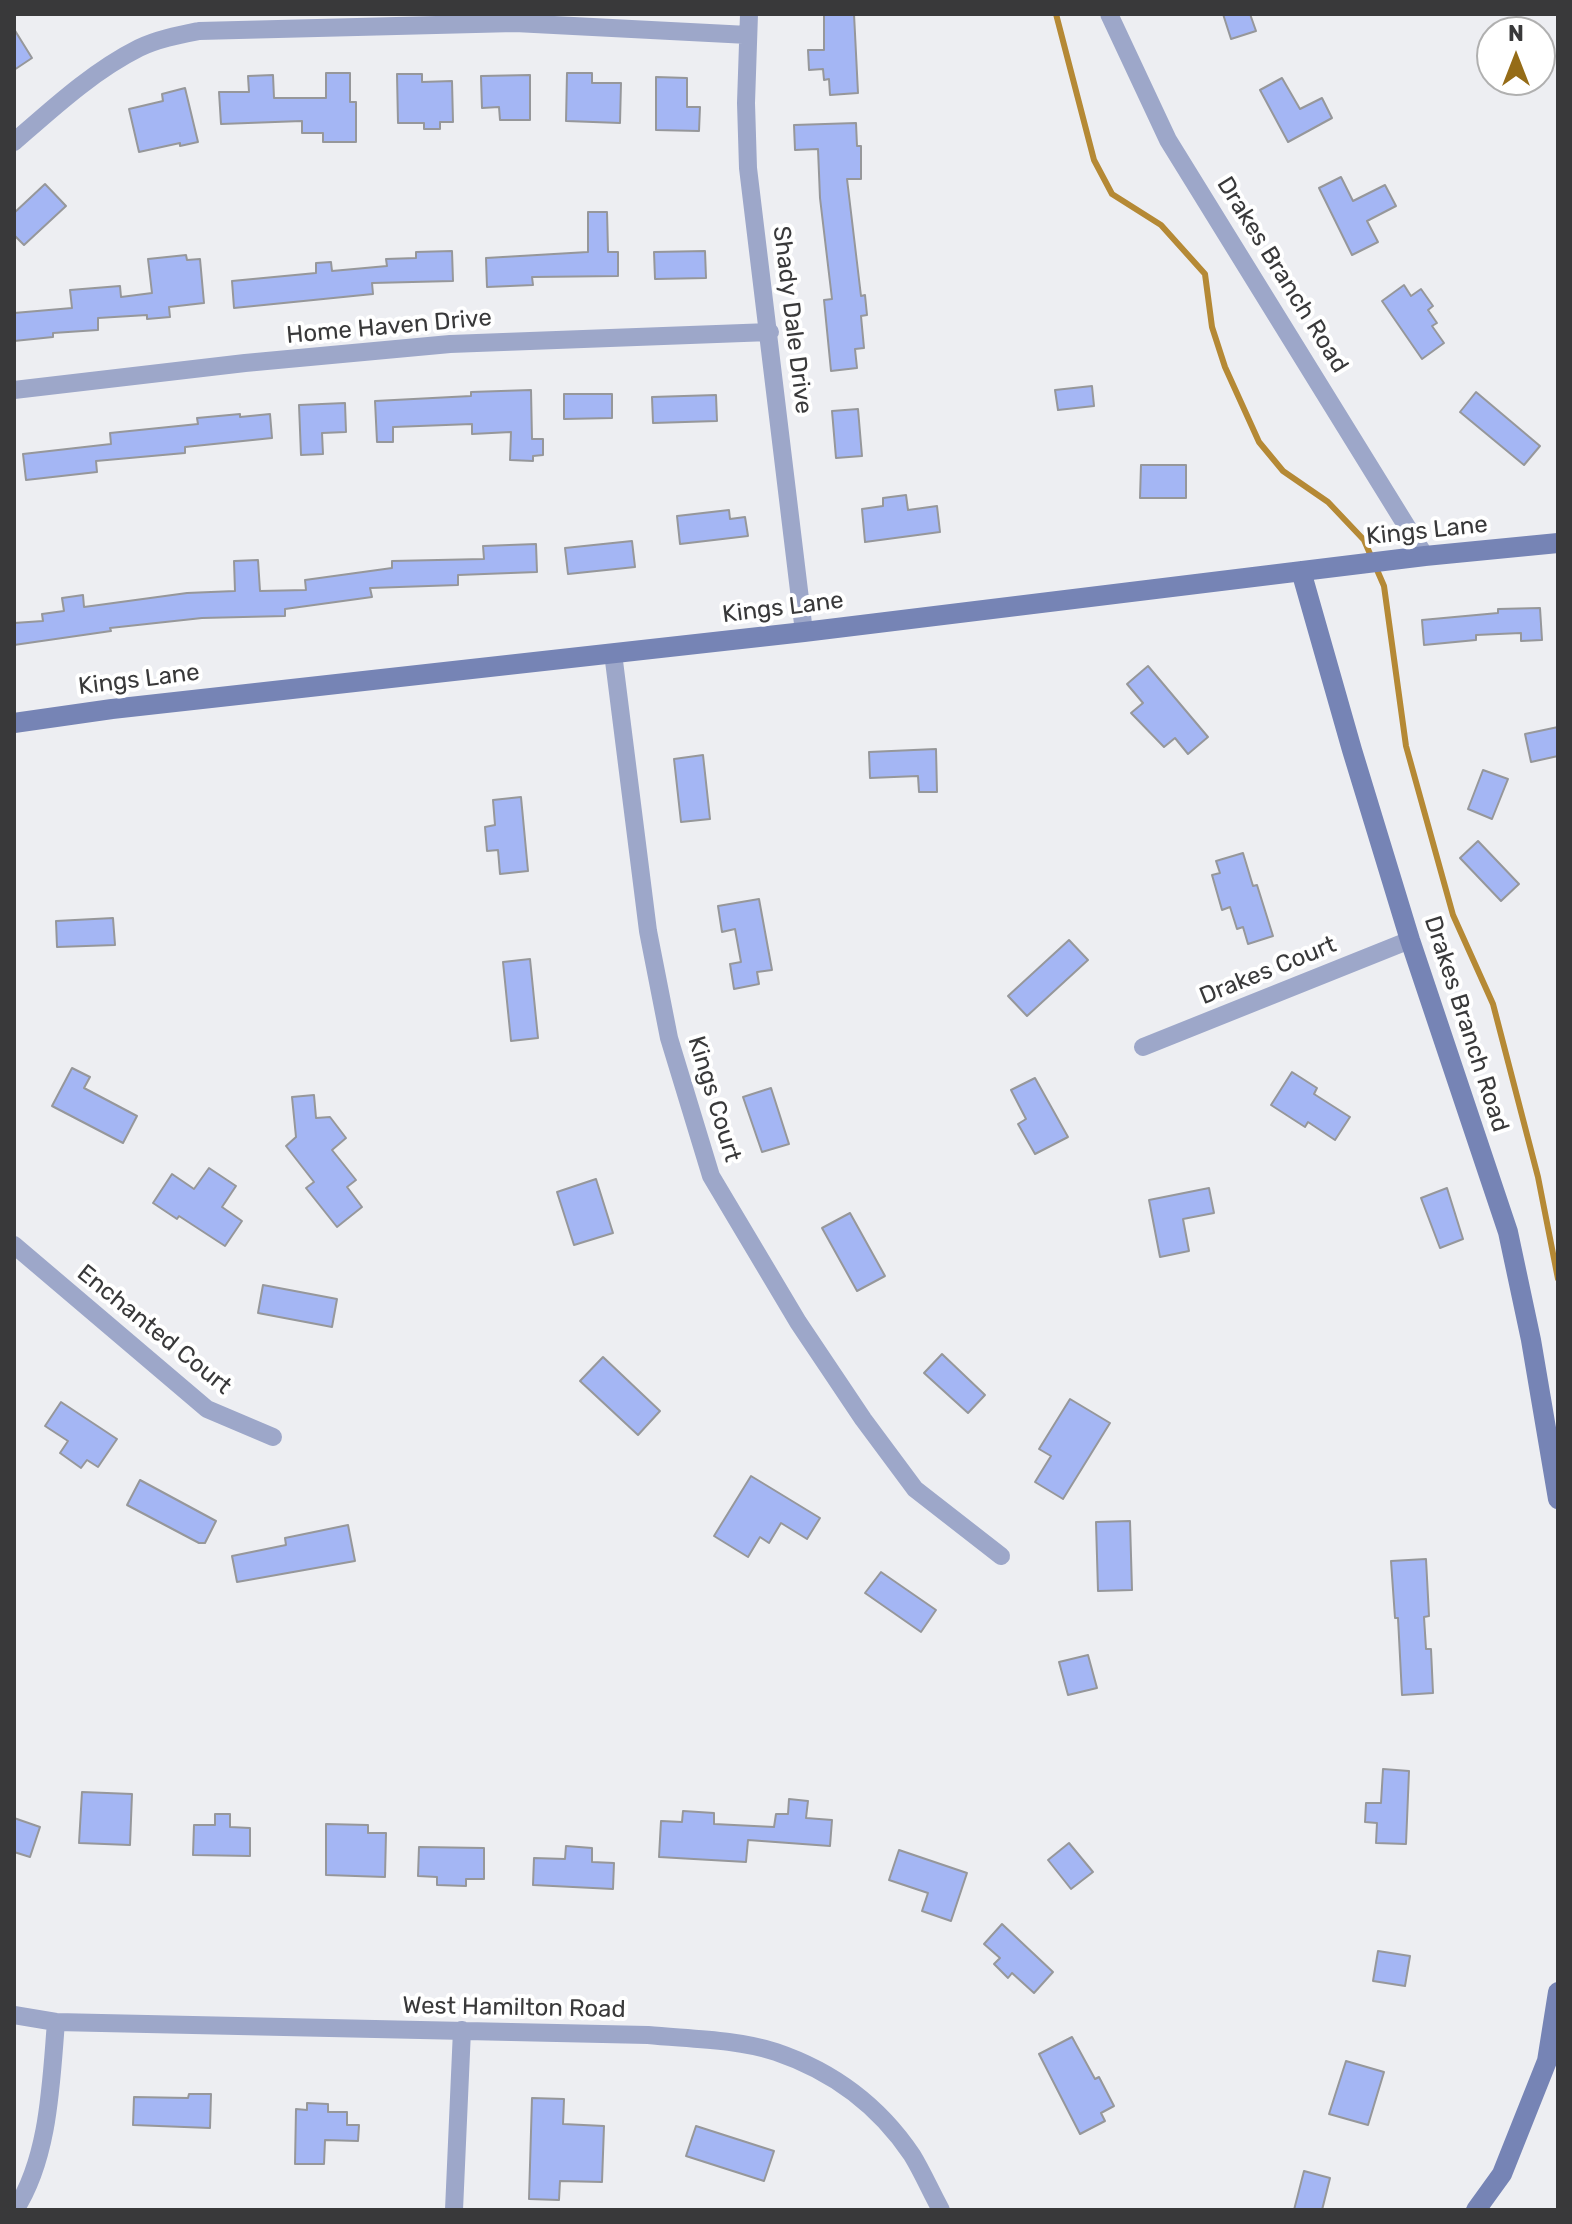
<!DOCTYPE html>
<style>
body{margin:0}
#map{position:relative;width:1572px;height:2224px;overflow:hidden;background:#edeef2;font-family:Rubik,sans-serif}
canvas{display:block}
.frame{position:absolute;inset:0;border:16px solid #39393a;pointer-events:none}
.north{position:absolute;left:1476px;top:16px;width:80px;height:80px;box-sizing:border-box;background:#fff;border:2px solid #b0b0b0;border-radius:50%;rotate:0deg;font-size:22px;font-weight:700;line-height:32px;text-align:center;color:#39393a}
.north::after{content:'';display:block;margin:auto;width:28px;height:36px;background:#956c17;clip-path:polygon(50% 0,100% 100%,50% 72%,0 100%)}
</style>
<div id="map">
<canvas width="1572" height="2224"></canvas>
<div class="frame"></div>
<div class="north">N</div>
</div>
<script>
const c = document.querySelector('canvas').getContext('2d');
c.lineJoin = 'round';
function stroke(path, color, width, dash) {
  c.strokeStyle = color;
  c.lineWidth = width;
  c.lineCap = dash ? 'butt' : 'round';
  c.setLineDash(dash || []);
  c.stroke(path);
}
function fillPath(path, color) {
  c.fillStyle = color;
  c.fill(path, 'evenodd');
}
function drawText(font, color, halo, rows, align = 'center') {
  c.font = font + ' Rubik,sans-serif';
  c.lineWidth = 8;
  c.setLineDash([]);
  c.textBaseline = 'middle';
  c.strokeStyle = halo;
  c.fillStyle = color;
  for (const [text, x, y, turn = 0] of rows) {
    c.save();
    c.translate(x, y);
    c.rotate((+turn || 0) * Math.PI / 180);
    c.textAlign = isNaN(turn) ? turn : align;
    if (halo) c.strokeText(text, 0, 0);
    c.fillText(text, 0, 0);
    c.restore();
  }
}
stroke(new Path2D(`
 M1056,14L1094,160L1112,194L1161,225L1205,274L1212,327L1225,367L1259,442L1283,471L1328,502L1364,540L1384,586L1406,746L1453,915L1493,1004L1538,1177L1558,1279`), '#b58935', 6);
const building = new Path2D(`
 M824,14H854L858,93L830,95L829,79L824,80L823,69L809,70L808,50H824Z
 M1223,14H1250L1256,31L1231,39Z
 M14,29L32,58L14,70Z
 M326,73H350V102H356V142H323V133H302V121L221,124L219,92H249L248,76L273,75L274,98H326Z
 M567,73H592V83H621L620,123L566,121Z
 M397,74H422V82L452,81L453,122H440V129H424V123H398Z
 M530,75V120H500L499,107L482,108L481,76Z
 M656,77L687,78V107H700L699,131L656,130Z
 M1282,78L1300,109L1322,98L1332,118L1288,142L1260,90Z
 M185,88L198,142L180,146V143L139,152L129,109L163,101L162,94Z
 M856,123L857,146H861V179H847L861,296L865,295L867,315L861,316L864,348L855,349L857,368L831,371L824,300L832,299L820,198L818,149L795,150L794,125Z
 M1341,177L1353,201L1385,185L1396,206L1367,221L1378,242L1352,255L1319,188Z
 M45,184L66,206L24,245L14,235V213Z
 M588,212H607L608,252H618V276L532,277L533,285L487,287L486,258L588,252Z
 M452,251L453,281L372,283L373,294L234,308L232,281L316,273V263L331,262L332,271L387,266L386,259L416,258V252Z
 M705,251L706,278L655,279L654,252Z
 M186,255L187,260L200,259L204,303L169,307L170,317L147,319V315L98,318V330L53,333V337L14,341V313L72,308L70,290L120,286L121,297L152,293L148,259Z
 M1404,285L1411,296L1421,289L1433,306L1428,310L1437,323L1432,326L1444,343L1422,359L1382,301Z
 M1092,386L1094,406L1058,410L1055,390Z
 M531,390L532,439H543V455L533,456V461L510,460L511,432L472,434V424L393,427V442H377L375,401L471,396V392Z
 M1476,392L1540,446L1524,465L1460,412Z
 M564,394H612V418L564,419Z
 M716,395L717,421L653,423L652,397Z
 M345,403L346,432L322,433L323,454L301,455L299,405Z
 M858,409L862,456L836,458L832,411Z
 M240,414V417L270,414L272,438L185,447V453L96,461L97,472L26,480L23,454L111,444L110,433L198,424L197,418Z
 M1141,465H1186V498H1140Z
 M906,495L908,510L937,506L940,532L865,542L862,509L883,506V498Z
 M729,510L730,519L745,517L748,536L680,544L677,516Z
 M632,541L635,567L568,574L565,548Z
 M536,544L537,572L458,575V585L370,588L372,597L285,609V616L202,618L110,628L111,631L14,645V623L43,621L42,614L64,611L62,598L83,595L84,607L187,593L235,591L234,561L258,560L260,591L306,590L305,580L392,568V561L484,559L483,546Z
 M1540,608L1542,640L1521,641V633L1476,635V640L1424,645L1422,620L1498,613V609Z
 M1148,666L1208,737L1188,754L1175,738L1164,747L1131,713L1143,703L1127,684Z
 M1558,727V756L1531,762L1525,734Z
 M936,749L937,792H919L918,776L870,778L869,752Z
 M703,755L710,819L681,822L674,759Z
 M1483,770L1508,779L1492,819L1468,809Z
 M521,797L528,871L500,874L498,850L487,851L485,827L495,825L493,800Z
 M1478,841L1519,884L1501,901L1460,858Z
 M1243,853L1253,886L1257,885L1273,936L1248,944L1243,927L1237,929L1230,907L1222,910L1212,875L1220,873L1216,861Z
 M759,899L772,970L757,972L759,984L734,989L730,964L741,962L735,929L722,932L718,906Z
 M113,918L115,945L57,947L56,921Z
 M1069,940L1088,960L1027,1016L1008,996Z
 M530,959L538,1038L511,1041L503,962Z
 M72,1068L90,1077L84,1088L137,1116L123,1143L52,1106Z
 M1292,1072L1317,1088L1314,1094L1350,1117L1335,1140L1308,1122L1305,1127L1271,1105Z
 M1035,1078L1068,1137L1035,1154L1018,1124L1026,1119L1011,1090Z
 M771,1088L789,1144L762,1152L743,1097Z
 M314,1095L316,1118L330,1117L346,1138L332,1150L356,1180L347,1187L362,1207L337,1227L306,1188L314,1182L286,1146L296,1137L292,1097Z
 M209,1168L236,1186L222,1207L242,1221L225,1246L179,1216L177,1219L153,1203L172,1174L194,1189Z
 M596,1179L613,1233L574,1245L557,1192Z
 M1209,1188L1214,1213L1183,1219L1189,1251L1160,1257L1149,1200Z
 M1447,1188L1463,1239L1440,1248L1421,1198Z
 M850,1213L885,1276L857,1291L822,1228Z
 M263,1285L337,1299L332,1327L258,1313Z
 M942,1354L985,1395L968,1413L924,1373Z
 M603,1357L660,1411L638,1435L580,1381Z
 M1070,1399L1110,1423L1063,1499L1035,1482L1051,1456L1039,1449Z
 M61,1402L117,1439L98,1467L87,1460L81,1468L60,1453L68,1441L45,1426Z
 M751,1476L820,1518L807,1539L781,1523L769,1543L760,1537L748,1557L714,1536Z
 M140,1480L216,1521L205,1543H199L127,1505Z
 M1130,1521L1132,1590L1098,1591L1096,1522Z
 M348,1525L355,1561L237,1582L232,1556L286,1545L285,1538Z
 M1426,1559L1429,1616L1424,1617L1426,1649H1431L1433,1693L1402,1695L1398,1618H1395L1391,1561Z
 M881,1572L936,1610L921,1632L865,1593Z
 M1088,1655L1097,1688L1068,1695L1059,1662Z
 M1383,1769L1409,1771L1406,1844L1376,1843L1377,1823L1365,1822L1366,1803H1381Z
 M82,1792L132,1794L130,1845L79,1843Z
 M789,1799L808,1801L806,1818L832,1820L830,1846L748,1840L746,1862L659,1857L661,1821L682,1822L683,1811L714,1813V1824L774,1827L776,1814H788Z
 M215,1814H230V1827L250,1828V1856L193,1855L194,1825H215Z
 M14,1818L40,1827L30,1857L14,1852Z
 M326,1824L368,1825V1833H386L385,1877L326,1875Z
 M1069,1843L1093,1872L1071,1889L1048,1860Z
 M566,1846L592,1848V1862L614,1863L613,1889L533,1885L534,1858L565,1859Z
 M419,1847L484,1848V1879H466V1886L437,1885V1877L418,1876Z
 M899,1850L967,1873L951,1921L922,1911L928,1893L889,1880Z
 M1002,1924L1053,1972L1034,1993L1012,1973L1008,1978L994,1964L1000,1958L984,1944Z
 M1378,1951L1410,1956L1405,1986L1373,1981Z
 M1072,2037L1095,2079L1099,2077L1114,2106L1101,2113L1105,2121L1080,2134L1039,2054Z
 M1346,2061L1384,2072L1368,2125L1329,2114Z
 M189,2094H211L210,2128L133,2125L134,2097L188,2098Z
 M532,2098L564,2099L563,2124L604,2126L602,2182L560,2181L559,2200L529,2199Z
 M307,2103L328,2104V2112H347V2125H359L358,2141L325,2140L324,2164H295L296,2109L307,2110Z
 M696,2126L774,2151L764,2181L686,2156Z
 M1304,2171L1330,2178L1322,2210H1294Z`);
fillPath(building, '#a4b6f4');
stroke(building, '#96979a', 2);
stroke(new Path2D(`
 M749,14L746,103L748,168L804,632
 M1109,14L1168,140L1425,556
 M14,142C53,108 93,71 139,48C158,39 179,35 199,31L515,23L748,35
 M14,390L245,363L450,344L770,332
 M613,653L648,931L669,1038L711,1176L798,1322L863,1419L915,1489L1001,1556
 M1143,1047L1410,940
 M14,1245L207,1409L273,1437
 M14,2015L56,2022L648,2035C689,2039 736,2039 776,2052C832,2071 879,2106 912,2155C923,2173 931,2192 941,2210
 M15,2210C49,2158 51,2083 56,2022
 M454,2210L462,2030`), '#9da7c9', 18);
stroke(new Path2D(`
 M1301,571L1352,750L1410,940L1508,1232L1531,1340L1558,1499
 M14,723L112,709L804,632L1425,556L1558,543
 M1476,2210L1502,2174L1547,2061L1558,1992`), '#7684b5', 20);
drawText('24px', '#39393a', '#fff', [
 ["Drakes Branch Road",1282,275,58],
 ["Shady Dale Drive",792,320,83],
 ["Home Haven Drive",389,327,-5],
 ["Kings Lane",1427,531,-6],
 ["Kings Lane",783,608,-7],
 ["Kings Lane",139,680,-7],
 ["Drakes Court",1268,971,-22],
 ["Drakes Branch Road",1466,1024,72],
 ["Kings Court",714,1099,73],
 ["Enchanted Court",154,1330,39],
 ["West Hamilton Road",514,2008,1]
]);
</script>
